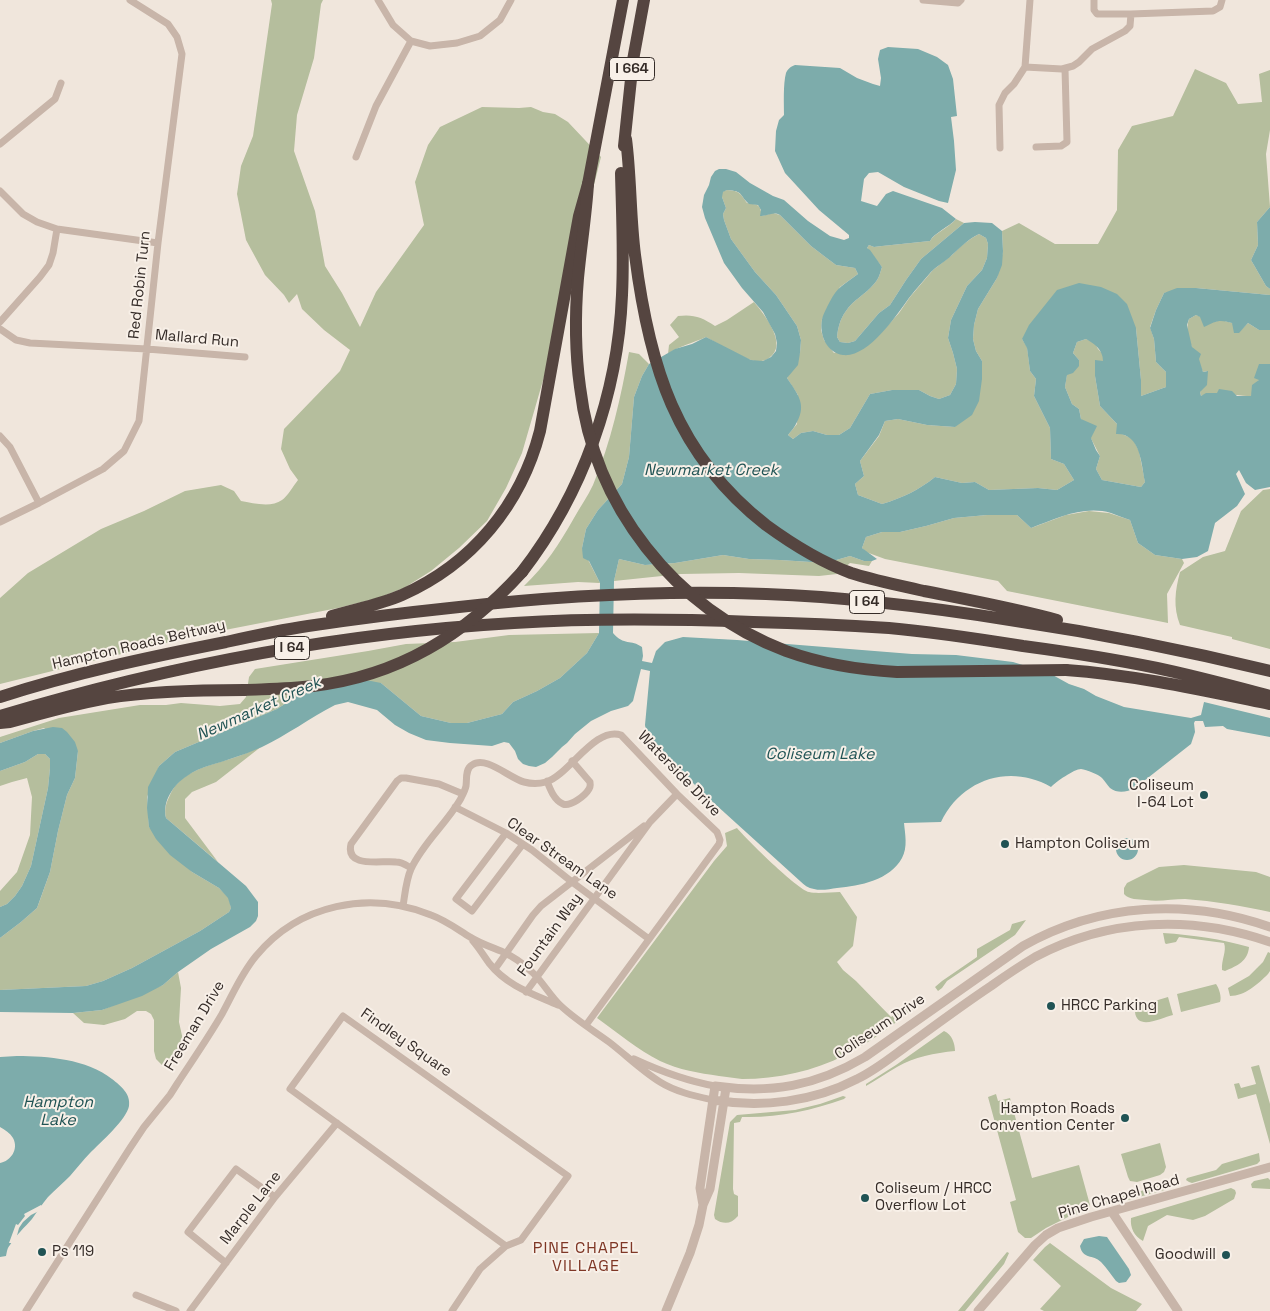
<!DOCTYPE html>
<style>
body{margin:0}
canvas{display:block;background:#f0e6dc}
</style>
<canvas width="1270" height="1311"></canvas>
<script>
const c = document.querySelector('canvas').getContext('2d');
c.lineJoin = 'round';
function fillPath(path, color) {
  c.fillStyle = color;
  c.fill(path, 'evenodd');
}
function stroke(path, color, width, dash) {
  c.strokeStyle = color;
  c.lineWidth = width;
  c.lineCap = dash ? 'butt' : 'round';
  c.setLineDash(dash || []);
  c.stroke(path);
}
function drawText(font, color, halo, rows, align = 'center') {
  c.font = font + ' "Space Grotesk",sans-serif';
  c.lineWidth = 4;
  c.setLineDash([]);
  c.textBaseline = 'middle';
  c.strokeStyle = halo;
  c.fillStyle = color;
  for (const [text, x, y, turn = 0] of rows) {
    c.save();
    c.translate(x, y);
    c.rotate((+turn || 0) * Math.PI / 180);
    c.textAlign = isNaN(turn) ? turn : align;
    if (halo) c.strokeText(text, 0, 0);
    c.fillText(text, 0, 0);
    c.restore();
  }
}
fillPath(new Path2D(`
 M271,0H323L321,4L314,58L297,115L294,151L315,211L325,266L342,293L360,327L376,292L424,225L415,182L428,145L440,127L482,107L519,108L531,107L543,112L555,114L568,122L601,157L557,332L522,453L506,488L487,521L459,548L431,571L404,588L378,598L338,608L194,636L0,684V598L28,573L101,529L144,511L185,491L221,485L234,491L241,501C253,503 271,508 282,500C287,497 294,485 298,480L290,469L281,449L284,429L340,371L350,350L324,330L302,309L297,294L289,303L284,295L265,275L246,240L237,194L241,166L253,136L272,4Z
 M1195,69L1226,83L1238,104L1262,102L1259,74L1270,70V130L1266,154L1270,207L1257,222L1258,245L1251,260L1266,286L1270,289V295L1196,288L1164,293L1156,310L1150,327L1154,339L1156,362L1166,372V387L1141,396V380L1136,328L1022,339L1027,347L1030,371L1036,379L1034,396L1050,428L1051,459L1064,464L1074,480L1057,490L1038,488L989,490L975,482L962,483L935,477C919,490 902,498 882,504L858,495L855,484L864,476L860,461L879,436L885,421L898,419L927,425L955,427L982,361L976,351L973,339L974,325L978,309L997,278L1003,251L1002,231L1019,223L1055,244H1098L1117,210L1118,150L1132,126L1173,116Z
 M727,190C740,191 740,193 747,203C759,205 760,204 762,216L773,213L780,215L811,246L824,256L836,265L855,268L858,274L840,287L822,319L821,330L824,340L834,353L880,334L899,313L910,297L933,270L952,255L961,246L972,238L979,234L986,238L988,244L987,258L982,270L967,286L951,320L948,338L953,353L957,369L956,384L950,395L939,399L930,396L919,390H892L870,394L850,428L839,435H827L813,431L801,433L793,439L788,435L797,424L798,395L787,378L800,353L801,340L797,326L776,295L755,272L731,239L724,220L723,214L726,208L722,197V192Z
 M956,219L964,223L921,259L906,280L890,305L879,313L855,341L848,343L840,342L837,337C838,328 840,319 846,311C853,300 866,294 874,284C879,279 880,273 882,267L867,248L869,245L874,247L882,246L930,241C934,233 949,228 956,219Z
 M754,302C764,314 789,345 769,358C764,362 757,362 751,360C747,359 744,357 740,355C729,350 717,343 706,337C693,343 679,346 668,354L669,345L679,337L670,325L678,316C693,314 702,317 715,326L727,320Z
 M1196,315L1214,322L1221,320L1232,323L1239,332L1248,323L1259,330H1270V364H1259V380L1251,396C1237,396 1213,391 1201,396L1200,392L1207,371L1203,372C1197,356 1183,336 1189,319Z
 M1086,339L1095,343L1098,349L1103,354V362L1095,361V376L1100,406L1117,424L1122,434L1133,439L1139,451L1145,482L1141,487L1102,480L1096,469L1100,456L1081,419L1079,409L1072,404L1065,387L1067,374L1079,360L1073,353L1077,342Z
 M629,352L639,354L649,364L642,376L634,397L629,457L622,484L598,510L586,529L582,548L600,583L578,582L524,586C545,566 560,543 574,518C580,507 588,496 593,485C611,442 621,397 629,352Z
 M1270,489V649L1232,639V637L1180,625C1173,607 1175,591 1180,572L1203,557L1225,551L1241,511L1263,490Z
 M1089,511L1109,513L1130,520L1138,543L1155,555L1182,559L1184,563L1167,594L1168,623L1007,591L998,581L885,559L866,552L862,548L866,537L882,532H900L926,526L954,518L987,515H1017L1031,528L1066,515Z
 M723,555L749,559L780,560L826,563L850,556L864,561H872L869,566L850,563L837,574L819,576L739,573L681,574L614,581L619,559L645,565L675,563Z
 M599,633L587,653L560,678L537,691L513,702L502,714L467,723H451L421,716L381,683L297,696L277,709L175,752L159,766L147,797L149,827L192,872L219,888L229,898L231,908L229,912L200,931L132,968L103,981L86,986L0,990V938L21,922L37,908L40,900L50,872L58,831L67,795L75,778L78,751L44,728L33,731L0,743V737L59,718L140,705H166L181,703L220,706L240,704L246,697L249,677L255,669L368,651L406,644L455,642L509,635Z
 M262,746L216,782L192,792L185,799V818L218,862L166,818C164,809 166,803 170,795C181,770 209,766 233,758C243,755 252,750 262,746Z
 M38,754H45L50,759V768L48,788L31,866L22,886L15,896L7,904L0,907V891L17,872L30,835L32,797L27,778L12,782L0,786V771L25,762Z
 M737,828C746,839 798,890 809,892C817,894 831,892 840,892L857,917L853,946L837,962L843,970L856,981L891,1017L920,998L922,1001L921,1004C896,1022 872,1042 845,1055C814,1071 777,1079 742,1079C734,1078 727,1077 719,1076C699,1073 679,1070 660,1061C638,1050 618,1033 597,1018L714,861L727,846L725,833Z
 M1184,865L1256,872L1270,877V912C1242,906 1214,901 1185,899C1172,899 1159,902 1146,900C1138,899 1129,900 1124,894V888L1127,883L1159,867Z
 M1026,920L1015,935L947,981L942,988L938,991L935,987L942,981L977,957V949L1010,930L1012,924Z
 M1163,933C1193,935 1221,939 1249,947C1248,961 1237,966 1225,971L1222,970C1221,960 1227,951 1224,943L1179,937L1176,942L1166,944L1165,943Z
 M1268,952L1270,953V971L1268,974C1258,984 1245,996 1230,996L1228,988L1249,976L1263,962Z
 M178,972L181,988L179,1022L183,1040L184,1047L175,1060L170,1064L162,1065L156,1059L154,1051V1020L151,1014L146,1011H137L125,1019L104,1025L84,1023L73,1013L102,1010L163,985Z
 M1216,984C1219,988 1222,997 1220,1002L1181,1012L1177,994Z
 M1168,997L1173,1015C1161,1018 1137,1031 1135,1012L1138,1006Z
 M944,1031C952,1034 955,1044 955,1051C935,1053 914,1057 897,1067C886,1073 877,1080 866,1086V1084L896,1065Z
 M1259,1065L1270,1104V1144L1256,1094L1238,1099L1234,1084L1239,1083L1241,1088L1256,1084L1251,1067Z
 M996,1094L998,1101L1010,1098L1032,1178L1079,1165L1090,1205L1089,1211L1068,1217L1046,1228L1031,1238H1025L1018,1232L1010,1202L1016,1200L988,1097Z
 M843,1096L846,1097L844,1099C810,1111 777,1118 742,1117L740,1122L734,1123L733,1189L734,1194L738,1196V1216C731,1224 724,1225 715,1219L714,1215L730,1122L737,1115L795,1110L820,1104Z
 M1160,1143L1166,1167L1164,1172L1160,1175L1137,1182L1130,1181L1128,1177L1121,1154Z
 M1259,1153L1260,1161L1257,1164L1192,1183L1189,1182L1186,1180L1187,1178L1216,1170L1222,1164Z
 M1268,1178L1270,1180V1189L1252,1188L1251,1184L1254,1181Z
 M1166,1184L1169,1187L1168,1189L1110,1205H1107L1104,1203L1105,1201Z
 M1231,1188L1235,1190L1236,1193L1234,1199L1205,1216L1193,1220L1167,1215L1148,1226L1143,1241C1134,1236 1130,1228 1131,1218Z
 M1050,1243L1111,1288L1142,1304L1136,1311H1044L1040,1309L1061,1286L1033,1260L1045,1247Z
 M1007,1252L1009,1253L1004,1264L965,1311H958Z`), '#b5be9d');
fillPath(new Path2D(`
 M888,47L918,49L937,57L948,65L953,79L957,116L951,117L954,141L956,170L948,203L939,201L904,187L878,172L869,173L864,179L861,201L877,206L886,194L893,191L942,208L956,219C949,227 934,233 930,241L882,246L874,247L869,245L867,248L870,250L882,267C880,273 879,279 874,284C866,294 853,300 846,311C840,319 838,328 837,337L840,342L848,343L855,341L879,313L890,305L906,280L921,259L964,223L975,222L992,223L1002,231L1003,251L1002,265L997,278L978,309L974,325L973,339L976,351L982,361V379L979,401L972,415L955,427L927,425L898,419L885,421L879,435L860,461L864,476L855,484L858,495L882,504C902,498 919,490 935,477L962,483L975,482L989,490L1038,488L1057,490L1074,480L1064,464L1051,459L1050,428L1034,396L1036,379L1030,371L1027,348L1022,339L1029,325L1057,290L1079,283L1101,287L1117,294L1127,304L1136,328L1141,380V396L1166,387V372L1156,362L1154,339L1150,328L1156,310L1164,293L1177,288H1196L1270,295V330H1259L1248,323L1239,333H1234L1232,323C1219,319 1216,321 1204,327L1200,317L1196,315L1189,319L1187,325L1192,347L1201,354L1199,359L1203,372L1208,371L1207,385L1200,392L1201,396L1206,393H1217L1219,389L1232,391L1237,396H1251L1252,385L1259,380L1254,378L1259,364H1270V487L1255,490L1246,483L1239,470L1236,474L1245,494L1237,506L1215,523L1208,551L1197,557L1182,559L1155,555L1138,543L1130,520C1123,518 1117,515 1111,513C1083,505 1056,519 1031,528L1017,515H987L954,518L926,526L900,532H882L866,537L862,548L877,559L872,561H864L850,556L826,563L780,560L749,559L723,555L675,563L645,565L619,559L614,581L613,633C624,646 631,639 642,647L643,656L642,661L652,663L656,651L665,642L683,637L737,640L912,654L956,655L1013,662L1049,673L1069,684L1084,689L1096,696L1124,707L1191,718L1201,715L1204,702L1270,718V737L1227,729L1223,726L1205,727L1203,721H1195L1194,723L1195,732L1191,744L1135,788C1127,792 1118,794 1110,788C1107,785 1105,781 1102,778C1098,774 1087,770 1081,769C1074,769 1056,782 1051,787C1009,763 961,780 941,822L904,823C905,834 908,847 902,858C890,880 860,886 837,888C830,889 821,891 814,889C808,888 804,885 800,881L704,794L672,762C658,756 647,739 645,725L650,671L641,669L633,701L628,706L611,711L591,721L575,734L567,743L562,747L552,757L545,763L536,767L529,766L523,764L518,759L515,751L509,743L504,742L492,746L450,743L426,740L409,733L395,725L377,710L348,702L335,705C310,718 287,735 262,747C252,751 243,755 233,758C217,764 201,766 187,776C173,785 162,802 166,818L246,886L258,902V916L256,921L250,927L211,949L178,972L163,985L142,996L102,1010L73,1013L0,1012V990L86,986L103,981L132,968L200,931L229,912L231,908L228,898L219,888L192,872L170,855L156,839L149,827L147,808L148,787L159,766L175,752L277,709L297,696L312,691L361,680L371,681L381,683L421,716L451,723H467L502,714L513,702L537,691L560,678L587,653L599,633L600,583L589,561L583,558L582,548L586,529L598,510L622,484L629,457L634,397L642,376L649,364L675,349L692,344L706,337L751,360L763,361L771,357L776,351L777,343L775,334L763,312L742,288L724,263L705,218L702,207L704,195L709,185L711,177L715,171L719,169H726L736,172L750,183L773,196L784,200L808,221L830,236L844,240L849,238V235L819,210L785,173L775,151L776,131L779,120L784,115C784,104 783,84 786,73C788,69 790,67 795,65L840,68L857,78L873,84L880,86L881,78L878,59L880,50ZM727,190C744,191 739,195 749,204L758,205L761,210L760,216C767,217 772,211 780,215L811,246L824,256L836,265L855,268L858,274C849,281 839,286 833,296C830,301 822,316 822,320C819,335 827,353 843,355C868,358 896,316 909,298C916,289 924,280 931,272C938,265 946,261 952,255C962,246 967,240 979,234L986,238L988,244L987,258L982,270L967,286L951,320L948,338L953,353L957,369L956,384L950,395L939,399L930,396L919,390H892L870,394L850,428L839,435H827L813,431L801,433L793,439L788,435C791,431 795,427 797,422C807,404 797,393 787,378L798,365L800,353L801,340L797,326L776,295L755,272L731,239L724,220L723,214L726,208L722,197L723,192ZM1086,339C1095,344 1103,350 1103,361L1095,360V376L1100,406L1117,424L1116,434C1141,433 1141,464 1145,482L1141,487L1102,480L1096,469L1100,456L1096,450L1091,438L1097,426L1081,419L1079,409L1072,404L1065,387L1067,375L1073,373L1079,366V360L1073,353L1077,342Z
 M1270,207V289L1266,286L1251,260L1258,245L1257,222Z
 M53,727L62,728L67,732L75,742L78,751L75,778L67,795L58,831L50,872L37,908L21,922L0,938V907L7,904L15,896L22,886L31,866L48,788L50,768V759L45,754H38L25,762L0,771V743L33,731Z
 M1116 849a11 11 0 1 1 22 0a11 11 0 1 1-22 0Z
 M17,1056C47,1056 87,1059 112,1079C121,1086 131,1094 129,1106C127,1119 100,1143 90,1153C83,1160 77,1168 70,1176C63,1183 55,1190 48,1197C42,1204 37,1212 32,1219C25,1227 15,1236 10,1245C7,1248 7,1252 6,1256L0,1257V1163C11,1161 19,1149 13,1138C10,1133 5,1130 0,1127V1057Z
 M1099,1236L1107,1237L1129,1269L1131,1275L1126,1282L1119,1283L1116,1281C1111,1275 1107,1268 1101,1262C1093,1254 1083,1260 1080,1246L1084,1239Z`), '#7dacab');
fillPath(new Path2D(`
 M41,1205L42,1206H44L41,1210L31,1215L23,1222L19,1228L15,1243L12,1246V1243H9L16,1224L18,1225L25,1216L24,1214Z`), '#f0e6dc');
stroke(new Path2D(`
 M378,0L393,25L411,41L430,46L457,43L480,36L500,20L511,0
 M923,0L958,3L961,0
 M1094,0V10L1097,14H1131
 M1025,67L1062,69L1073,66L1079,62L1092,49L1125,31L1130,26L1131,14L1213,11L1220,7L1222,0
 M0,144L55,99L61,83
 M1036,147L1061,146L1067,142L1065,69
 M1000,148L999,105L1005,93L1014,84L1025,67L1030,0
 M356,157L376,106L411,41
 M0,191L23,214L37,222L57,229L158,243
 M0,322L40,277L49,265L53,253L57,229
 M0,329L16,340L30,343L147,349L245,357
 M0,436L10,447L39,503
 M0,522L39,503L103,469L124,451L139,421L158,243L182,54L177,37L168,24L130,0
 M547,781C550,789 554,800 563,804C570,807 585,796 589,789C591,786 590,785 590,782L572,761
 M455,807L506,833L532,850L572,882L649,939
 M506,833L456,899L472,911L523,844
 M411,868C406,865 402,862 396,862C382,860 345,869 351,844L397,781L401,778H406L439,784L463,794
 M403,906C405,894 406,880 411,869C423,843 446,824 460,800C462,796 465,791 466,786C467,779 465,769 472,765C486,755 509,778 524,782C531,784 539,784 546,782C569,775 595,726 621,735L677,794L717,832L720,840L719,844L586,1025
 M473,941C479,948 484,956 489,963C507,986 533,994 558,1005
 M495,969L533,915L541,906L644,826
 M526,992L650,822L677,794
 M634,1059C660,1071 687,1081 715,1086
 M226,1263L188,1232L236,1169L275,1197
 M136,1295L176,1311
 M26,1311L130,1148L144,1127L170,1095L177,1084C192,1061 208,1038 222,1014C233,994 241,974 256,956C299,904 369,890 431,915C445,920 457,929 470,937C479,943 491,947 501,951C512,956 523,963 532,972C543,982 550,996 561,1006C576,1020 594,1031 609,1042C626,1055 642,1071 660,1082C676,1092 695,1096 713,1100
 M190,1311L275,1197L337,1123
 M452,1311L480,1269L506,1246L521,1240L568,1176L343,1016L290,1089L506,1246`), '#c8b5a9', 7);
stroke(new Path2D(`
 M713,1100C762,1108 813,1102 857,1079C874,1071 889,1059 904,1048C933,1027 961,1006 991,986C1005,976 1020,966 1035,957C1108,918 1192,915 1270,942
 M703,1205L700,1188L715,1086C771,1094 816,1086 865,1057L1023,946C1099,903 1188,898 1270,927
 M1112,1212L1178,1311
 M666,1311L690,1253L699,1225L703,1205L710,1189L726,1088
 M978,1311L1035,1245L1046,1235L1058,1228L1091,1217L1270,1167`), '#c8b5a9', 9);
stroke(new Path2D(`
 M626,139C631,177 630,216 635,255C649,365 675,454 766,525C792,544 821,562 851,573C875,581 900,585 924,591C969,600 1013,608 1057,620
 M624,146L633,60L644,0
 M522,572C583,493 618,394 622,295C624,254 622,214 621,173
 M332,616C355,609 379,605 402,595C472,564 521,505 540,431L579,216L588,184L623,0
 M1066,670C1135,675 1202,690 1270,704
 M0,697C74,673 150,657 226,642C253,636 281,630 308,626C355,619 402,613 450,608C554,596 660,590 766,594C848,597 929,607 1010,620C1097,633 1184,650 1270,671
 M0,716C167,666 340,633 514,623C594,618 673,619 753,622C798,623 844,625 889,628C934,632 979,639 1023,646C1068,652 1113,659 1157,668C1195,676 1232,686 1270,696
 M0,723L10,722C42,713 74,704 107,698C152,691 198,690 244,690`), '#554540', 12);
stroke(new Path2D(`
 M588,184C586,215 581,246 578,278C575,314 575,351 580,387C594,506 674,608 786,651C822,664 859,670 897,672L1066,670
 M244,690C267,689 290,689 313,686C398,676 465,635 522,572`), '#554540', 12);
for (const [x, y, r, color] of [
 [1204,795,5,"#205354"],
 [1005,844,5,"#205354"],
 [1051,1006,5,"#205354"],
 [1125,1118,5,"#205354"],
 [865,1198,5,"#205354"],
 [42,1252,5,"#205354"],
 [1226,1255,5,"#205354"]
]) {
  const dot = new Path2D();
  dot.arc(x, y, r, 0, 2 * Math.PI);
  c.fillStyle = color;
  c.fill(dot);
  stroke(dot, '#f8f0e8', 2);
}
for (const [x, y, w] of [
 [632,69,45],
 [867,602,35],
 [292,648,35]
]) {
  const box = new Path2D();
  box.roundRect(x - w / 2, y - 11.5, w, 23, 4);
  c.fillStyle = '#f8f0e8';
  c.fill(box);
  stroke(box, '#352c28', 1);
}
drawText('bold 14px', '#352c28', null, [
 ["I 664",632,69],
 ["I 64",867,602],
 ["I 64",292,648]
]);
drawText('15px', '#352c28', '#f8f0e8', [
 ["Red Robin Turn",140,285,-84],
 ["Mallard Run",197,339,5],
 ["Hampton Roads Beltway",139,645,-13],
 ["Waterside Drive",679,774,46],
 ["Clear Stream Lane",562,859,35],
 ["Fountain Way",550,935,-54],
 ["Freeman Drive",195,1026,-59],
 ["Coliseum Drive",880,1027,-34],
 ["Findley Square",406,1043,35],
 ["Pine Chapel Road",1119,1197,-16],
 ["Marple Lane",251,1208,-52]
]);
drawText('15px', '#352c28', '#f8f0e8', [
 ["Coliseum",1194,786,"right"],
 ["I-64 Lot",1194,803,"right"],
 ["Hampton Coliseum",1015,844],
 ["HRCC Parking",1061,1006],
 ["Hampton Roads",1115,1109,"right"],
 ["Convention Center",1115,1126,"right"],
 ["Coliseum / HRCC",875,1189],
 ["Overflow Lot",875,1206],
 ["Ps 119",52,1252],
 ["Goodwill",1216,1255,"right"]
], 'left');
drawText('italic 16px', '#205354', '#f8f0e8', [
 ["Newmarket Creek",711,471],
 ["Newmarket Creek",259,709,-24],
 ["Coliseum Lake",820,755],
 ["Hampton",58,1103],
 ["Lake",58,1121]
]);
c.letterSpacing = '1px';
drawText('16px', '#7f3726', '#f8f0e8', [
 ["PINE CHAPEL",586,1249],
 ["VILLAGE",586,1267]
]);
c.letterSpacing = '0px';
</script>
